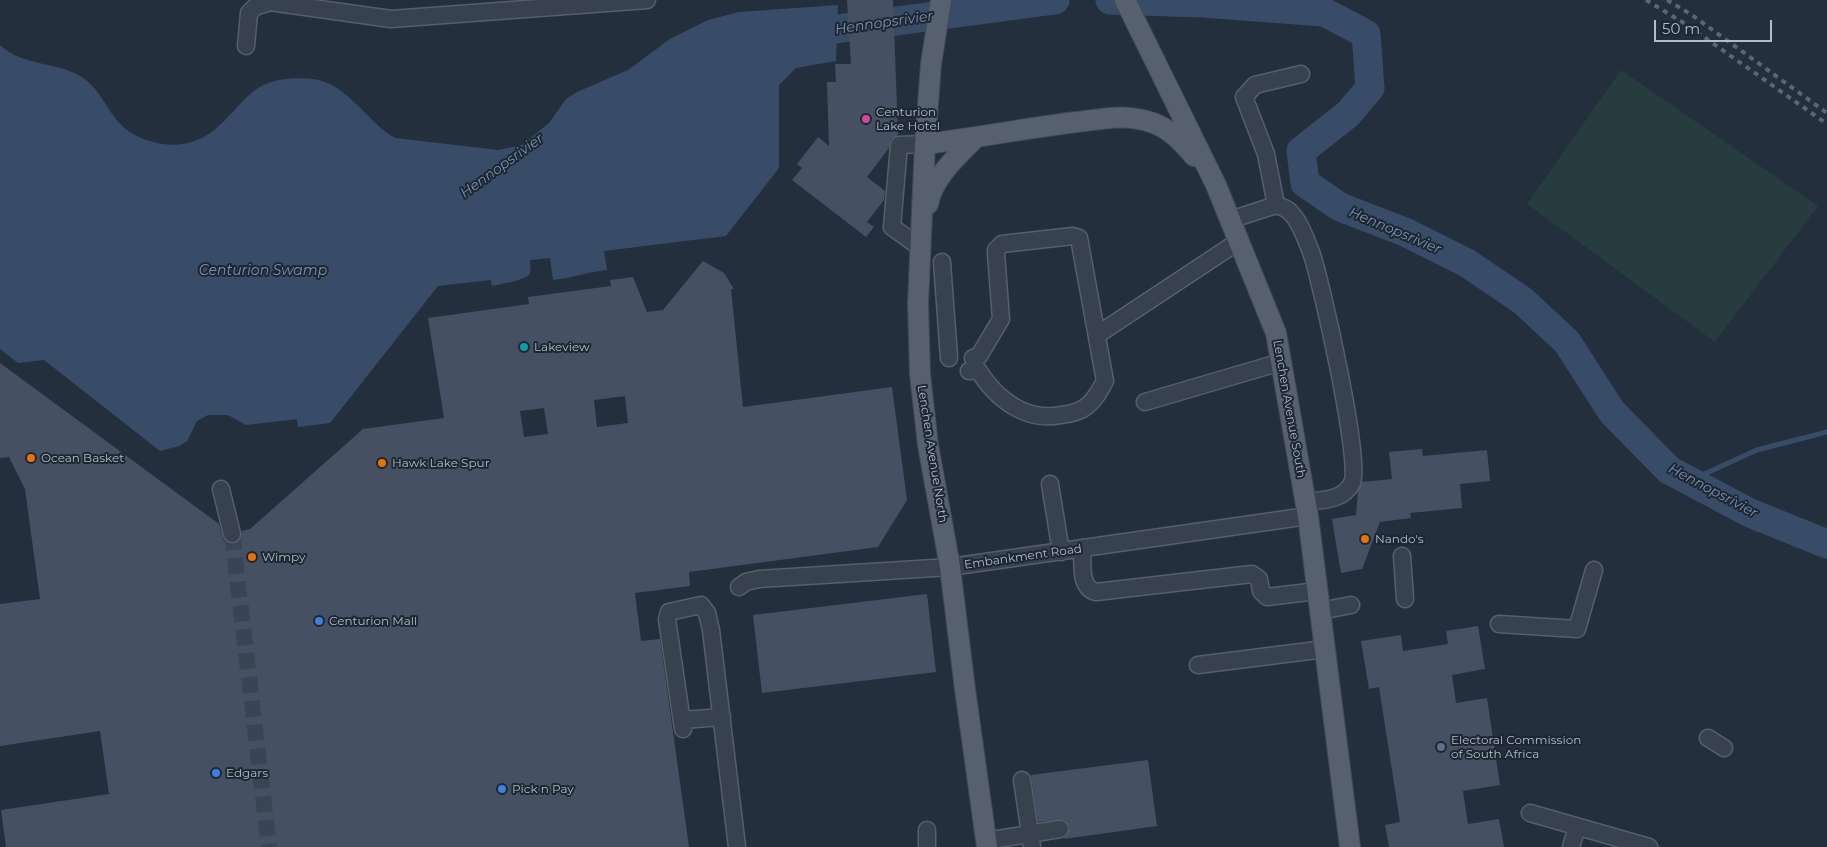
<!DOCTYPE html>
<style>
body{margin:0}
#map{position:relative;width:1827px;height:847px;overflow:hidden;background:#242f3e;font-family:Montserrat,sans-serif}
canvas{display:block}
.scale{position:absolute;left:1654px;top:20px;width:118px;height:22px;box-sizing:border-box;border:2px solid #b4bcc9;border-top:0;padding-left:6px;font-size:15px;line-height:18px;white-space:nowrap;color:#b4bcc9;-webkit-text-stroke:4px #1d2633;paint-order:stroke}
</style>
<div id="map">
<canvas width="1827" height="847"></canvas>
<div class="scale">50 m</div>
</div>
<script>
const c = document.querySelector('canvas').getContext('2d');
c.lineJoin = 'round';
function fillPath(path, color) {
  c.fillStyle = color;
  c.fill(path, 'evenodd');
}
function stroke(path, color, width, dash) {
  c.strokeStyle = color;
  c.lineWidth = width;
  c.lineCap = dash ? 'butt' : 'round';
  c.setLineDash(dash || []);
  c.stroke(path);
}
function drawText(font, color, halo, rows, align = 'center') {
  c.font = font + ' Montserrat,sans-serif';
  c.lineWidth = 4;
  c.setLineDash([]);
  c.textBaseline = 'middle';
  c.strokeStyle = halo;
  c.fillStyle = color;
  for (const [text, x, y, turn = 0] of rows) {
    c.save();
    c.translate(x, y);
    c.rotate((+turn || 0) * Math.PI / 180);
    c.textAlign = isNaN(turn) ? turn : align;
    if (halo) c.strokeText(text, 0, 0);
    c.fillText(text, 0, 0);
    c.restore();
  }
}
fillPath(new Path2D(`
 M1621,70L1818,206L1715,342L1527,204Z`), '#263c3f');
fillPath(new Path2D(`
 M838,5L836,61L796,68L779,85V168L726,236L604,251L607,270C587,272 572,278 553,280L550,258L530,260C530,264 531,269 530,273C528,280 500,284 492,286L491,280L438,286L330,423L298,427L297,419L246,425L228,415H208L197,421L187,441L179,446L160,451L44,360L18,363L0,349V45C24,68 60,60 86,80C105,95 111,122 133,134C163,150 195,149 220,125C233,113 243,98 258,88C274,78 295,77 313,79C349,84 366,122 395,138L498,150L522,145L549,123L566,99L577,92L628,70L670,39L708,20L739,12Z`), '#394c67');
stroke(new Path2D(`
 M1689,481L1757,450L1827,432`), '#394c67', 5);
stroke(new Path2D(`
 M1110,0L1203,3L1324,12L1366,34L1370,88L1348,114L1301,151L1305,183L1340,207L1405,232L1467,263L1523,301L1567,342L1612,412L1669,470L1750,513L1827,544
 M799,34L1055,0`), '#394c67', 29);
fillPath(new Path2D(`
 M847,0H893L898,135L891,139L889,148L867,177L885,191L884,200L867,222L874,227L866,237L792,180L802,168L797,164L818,137L829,146L827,82H836L835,64H851Z
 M703,261L724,273L734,289H731L743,407L892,387L907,500L878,547L689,572L690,586L635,593L641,641L660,639L689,847H6L1,810L109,794L100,731L0,746V604L40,599L25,489L9,457L0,458V363L219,524L224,541L234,544L239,541L242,531L250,529L363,429L444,418L428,318L529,304L528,297L611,286L610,280L633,277L647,312L663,310ZM625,396L628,423L597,427L594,400ZM544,408L548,434L524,437L520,411Z
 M1422,449L1423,456L1487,450L1490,481L1460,484L1462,508L1410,513L1411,518L1380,522L1362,569L1341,573L1332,519L1356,515L1358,491L1362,482L1392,479L1389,452Z
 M927,594L936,672L762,693L753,615Z
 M1478,626L1485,669L1452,675L1456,703L1487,698L1500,785L1463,791L1468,824L1499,819L1504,847H1389L1385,825L1400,822L1379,687L1369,689L1361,641L1401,635L1403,651L1448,644L1446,631Z
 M1148,760L1157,826L1064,839L1070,828L1064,820L1038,822L1031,775Z`), '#455162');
stroke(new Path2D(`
 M232,534L269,847`), '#3a4453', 16, [16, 8]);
const minor = new Path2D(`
 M246,46L249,13L255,7L270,2L391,19L647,0
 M1276,205L1266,154L1244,97L1255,85L1301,74
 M1230,220L1276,205C1281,207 1287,208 1290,212C1300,221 1306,240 1311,252C1321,280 1362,463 1352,483C1343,501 1322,500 1305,502
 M921,248L892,227L899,145L925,144
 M942,262L949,358
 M1097,335L1239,241
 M969,371L978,370C997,400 1026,422 1061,415C1070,414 1080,412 1087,406C1095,400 1100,390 1105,381L1079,238L1073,236L1002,244L996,250V254L1001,319L979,356L973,358
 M1145,402L1281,362
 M1050,484L1061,552
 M221,489L232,534
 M1082,549C1083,563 1079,588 1096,592L1252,574L1259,579L1261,591L1267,597L1317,591
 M1402,556L1405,599
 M739,587L746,582L759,579L950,567L1308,516
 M1320,611L1351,605
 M1499,624L1577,629L1594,570
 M1198,665L1325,649
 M682,720L722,717
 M683,729L667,619L669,612L701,605L707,613L711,630L737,847
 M1708,738L1724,748
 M1022,780L1032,847
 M1530,813L1649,847
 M986,841L1060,829
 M927,847V830
 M1571,847L1577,827`);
const major = new Path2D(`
 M941,0L931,64L925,144L918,304L920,374L928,445L950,567L965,689L987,847
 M1125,0L1216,185L1276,333L1308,516L1350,847
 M925,144C976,138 1026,128 1077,122C1097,120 1118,115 1138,119C1164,123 1178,137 1194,156
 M928,204C933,177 957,157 975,138`);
stroke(minor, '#565f6c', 19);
stroke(major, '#414a57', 22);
stroke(minor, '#38414e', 16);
stroke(major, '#56606e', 20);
stroke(new Path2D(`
 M1646,0L1687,25L1827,124
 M1667,0L1692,15L1827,113`), '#5a6575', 4, [5, 5]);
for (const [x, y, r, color] of [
 [866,119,5,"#d1479c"],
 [524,347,5,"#0f9aa8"],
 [31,458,5,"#e8710a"],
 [382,463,5,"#e8710a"],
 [1365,539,5,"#e8710a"],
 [252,557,5,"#e8710a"],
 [319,621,5,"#3f7fe0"],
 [1441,747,5,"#5c6f8a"],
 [216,773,5,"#3f7fe0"],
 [502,789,5,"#3f7fe0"]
]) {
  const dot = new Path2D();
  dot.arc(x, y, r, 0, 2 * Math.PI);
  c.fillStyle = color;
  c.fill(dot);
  stroke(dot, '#1d2633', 2);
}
drawText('12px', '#b4bcc9', '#1d2633', [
 ["Centurion",876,112],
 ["Lake Hotel",876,126],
 ["Lakeview",534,347],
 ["Ocean Basket",41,458],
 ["Hawk Lake Spur",392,463],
 ["Nando's",1375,539],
 ["Wimpy",262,557],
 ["Centurion Mall",329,621],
 ["Electoral Commission",1451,740],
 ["of South Africa",1451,754],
 ["Edgars",226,773],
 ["Pick n Pay",512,789]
], 'left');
drawText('12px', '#b4bcc9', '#1d2633', [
 ["Lenchen Avenue South",1289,409,80],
 ["Lenchen Avenue North",932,454,81],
 ["Embankment Road",1023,557,-8]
]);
drawText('italic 14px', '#7c92b1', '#1d2633', [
 ["Hennopsrivier",884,23,-8],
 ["Hennopsrivier",502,166,-36],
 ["Hennopsrivier",1395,231,23],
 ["Centurion Swamp",263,271],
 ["Hennopsrivier",1713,491,28]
]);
</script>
